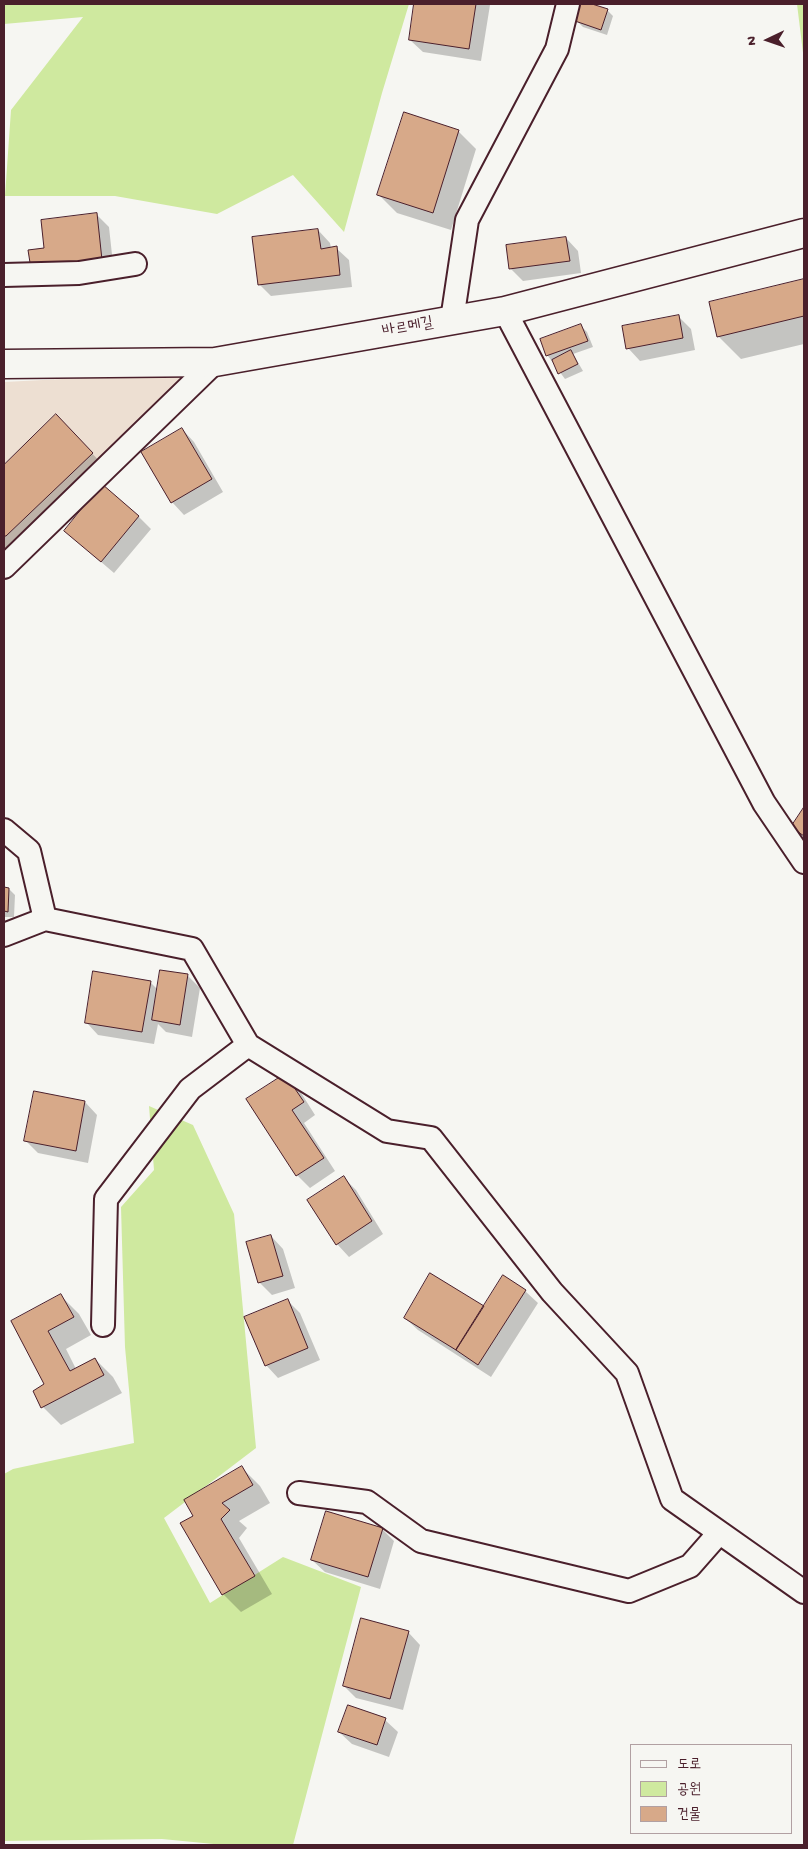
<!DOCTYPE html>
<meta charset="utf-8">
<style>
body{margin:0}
#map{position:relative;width:808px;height:1849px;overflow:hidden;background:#f6f6f2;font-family:"Gochi Hand","Poor Story",sans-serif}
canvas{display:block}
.frame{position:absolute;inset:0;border:5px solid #4a1f2b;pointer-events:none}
.legend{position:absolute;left:630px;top:1744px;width:162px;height:90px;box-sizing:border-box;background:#f6f6f2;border:1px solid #b1a0a2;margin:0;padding:6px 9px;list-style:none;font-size:15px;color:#4a1f2b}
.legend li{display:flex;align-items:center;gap:10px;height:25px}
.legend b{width:25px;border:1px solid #b1a0a2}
.north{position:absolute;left:743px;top:15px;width:50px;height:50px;-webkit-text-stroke:4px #f6f6f2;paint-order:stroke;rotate:267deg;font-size:14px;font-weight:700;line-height:20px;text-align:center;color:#4a1f2b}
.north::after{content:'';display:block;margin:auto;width:18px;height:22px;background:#4a1f2b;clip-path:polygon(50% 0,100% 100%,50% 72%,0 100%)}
</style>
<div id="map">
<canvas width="808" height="1849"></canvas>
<div class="frame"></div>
<ul class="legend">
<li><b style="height:6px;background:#f6f6f2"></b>도로</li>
<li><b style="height:14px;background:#cfe99f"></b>공원</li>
<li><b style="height:14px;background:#d7a989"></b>건물</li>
</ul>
<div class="north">N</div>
</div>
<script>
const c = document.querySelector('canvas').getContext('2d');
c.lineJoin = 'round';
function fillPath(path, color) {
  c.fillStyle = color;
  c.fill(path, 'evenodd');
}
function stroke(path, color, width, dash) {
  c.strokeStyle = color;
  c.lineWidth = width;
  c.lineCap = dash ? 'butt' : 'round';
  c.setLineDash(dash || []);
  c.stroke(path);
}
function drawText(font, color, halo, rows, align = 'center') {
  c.font = font + ' "Gochi Hand","Poor Story",sans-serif';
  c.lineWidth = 5;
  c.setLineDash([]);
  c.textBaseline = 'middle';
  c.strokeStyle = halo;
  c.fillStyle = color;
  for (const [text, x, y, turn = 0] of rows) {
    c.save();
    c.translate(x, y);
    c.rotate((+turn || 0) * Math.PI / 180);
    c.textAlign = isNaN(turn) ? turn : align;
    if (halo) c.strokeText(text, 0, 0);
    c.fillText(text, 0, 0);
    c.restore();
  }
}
fillPath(new Path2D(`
 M179,373L180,383L4,553V382Z`), '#eddfd2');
fillPath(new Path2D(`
 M4,4H409L382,93L344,232L293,175L217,214L115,196H5L11,110L83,17L4,24Z
 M797,4H804V61Z
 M149,1106L193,1125L234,1214L256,1448L164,1518L210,1603L283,1557L361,1587L293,1845H224L162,1839L4,1841V1474L13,1469L134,1443L125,1347L121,1207L154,1170Z`), '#cfe99f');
fillPath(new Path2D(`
 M416,4H488L490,5L481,61L423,52L410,40Z
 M582,4L607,10L613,16L607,35L583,27L577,21Z
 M458,131L476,149L451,230L397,213L379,195Z
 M96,214L109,227L114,273L46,249Z
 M318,230L330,243L331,248H336L349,260L352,287L271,296L259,284Z
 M566,238L578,251L581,273L523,281L510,268Z
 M804,280V344L741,359L718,336L710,303Z
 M678,316L691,329L695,350L640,361L628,348Z
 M581,326L587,332L593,347L573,354L583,371L565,379L548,356L542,340Z
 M56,416L110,472L24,554L4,551V466Z
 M182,429L194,442L223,492L184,515L172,502Z
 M138,516L151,529L114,573L65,531Z
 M804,810V839L793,827Z
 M4,889H9L15,895L14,917H4Z
 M161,971L188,976L200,988L192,1037L166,1032L158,1024L154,1044L98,1035L86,1022L150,982L158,990Z
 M285,1075L298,1088L315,1115L304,1123L335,1171L310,1188L297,1175L248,1100Z
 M85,1102L97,1115L88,1163L38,1153L26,1141Z
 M344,1178L356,1190L383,1234L349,1257L337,1244Z
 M271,1236L283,1249L295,1288L272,1295L259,1282Z
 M525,1291L538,1303L491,1377L418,1330L405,1318L484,1307Z
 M61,1296L79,1314L91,1335L66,1349L76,1369L95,1359L113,1377L122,1393L61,1425L43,1407L34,1391L46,1385L13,1322Z
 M287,1300L300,1313L320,1360L278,1378L266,1365Z
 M242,1468L260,1486L270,1503L239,1521L247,1528L239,1538L272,1594L241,1612L223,1594L195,1516Z
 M382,1529L394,1541L380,1589L325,1572L312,1560Z
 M408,1632L420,1645L403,1710L356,1698L344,1686Z
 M385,1720L398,1732L389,1757L352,1744L339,1732Z`), '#0003');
const building = new Path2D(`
 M414,4H476L469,49L409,40Z
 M581,4H592L608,9L601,30L575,21Z
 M404,112L459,130L433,213L377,195Z
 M97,213L102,260L31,269L28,250L44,248L41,220Z
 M318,229L321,249L337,246L340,275L258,285L252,237Z
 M566,237L570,261L509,269L506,245Z
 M804,279V316L717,337L709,302Z
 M679,315L683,338L626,349L622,326Z
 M581,324L588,341L546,356L540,339Z
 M571,350L578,364L558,374L552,360Z
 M56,414L93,453L6,536H4V465Z
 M182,428L212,479L171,503L141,452Z
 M102,484L139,516L101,562L64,531Z
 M804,807V836L791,827Z
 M4,887L9,888L8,912L4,911Z
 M160,970L188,974L180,1025L152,1020Z
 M93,971L151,981L142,1032L85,1023Z
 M285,1074L304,1102L292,1110L324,1158L296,1176L246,1099Z
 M34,1091L85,1101L76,1151L24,1141Z
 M344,1176L372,1221L336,1245L307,1200Z
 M271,1235L283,1276L258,1283L246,1242Z
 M430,1273L484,1306L456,1350L404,1318Z
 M503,1275L526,1290L478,1365L456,1350Z
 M61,1294L74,1317L48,1331L70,1371L95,1358L104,1375L41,1408L33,1391L44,1384L11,1321Z
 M288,1299L308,1348L265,1366L244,1317Z
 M242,1466L253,1485L222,1503L230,1510L221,1519L255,1576L222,1595L180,1523L193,1516L184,1500Z
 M326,1511L383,1528L368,1577L311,1560Z
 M361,1618L409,1631L390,1699L343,1686Z
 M348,1705L386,1718L377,1745L338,1732Z`);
fillPath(building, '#d7a989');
stroke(building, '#4a1f2b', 1);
const minor = new Path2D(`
 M4,275L79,273L135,264
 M505,311L764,803L804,862
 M452,320L467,220L557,49L568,4
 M4,567L215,362
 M4,830L29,851L45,919
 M4,935L45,919L192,949L248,1045L387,1131L431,1138L552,1292L627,1373L672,1499L804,1592
 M103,1325L106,1199L190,1089L248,1045
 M299,1493L367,1502L421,1541L629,1591L690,1566L719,1533`);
const tertiary = new Path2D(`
 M4,364L215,362L505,311L804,233`);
stroke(minor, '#4a1f2b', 26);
stroke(tertiary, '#4a1f2b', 31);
stroke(minor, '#f6f6f2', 22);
stroke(tertiary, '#f6f6f2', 28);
drawText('16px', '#4a1f2b', '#f6f6f2', [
 ["바르메길",408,328,-10]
]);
</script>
